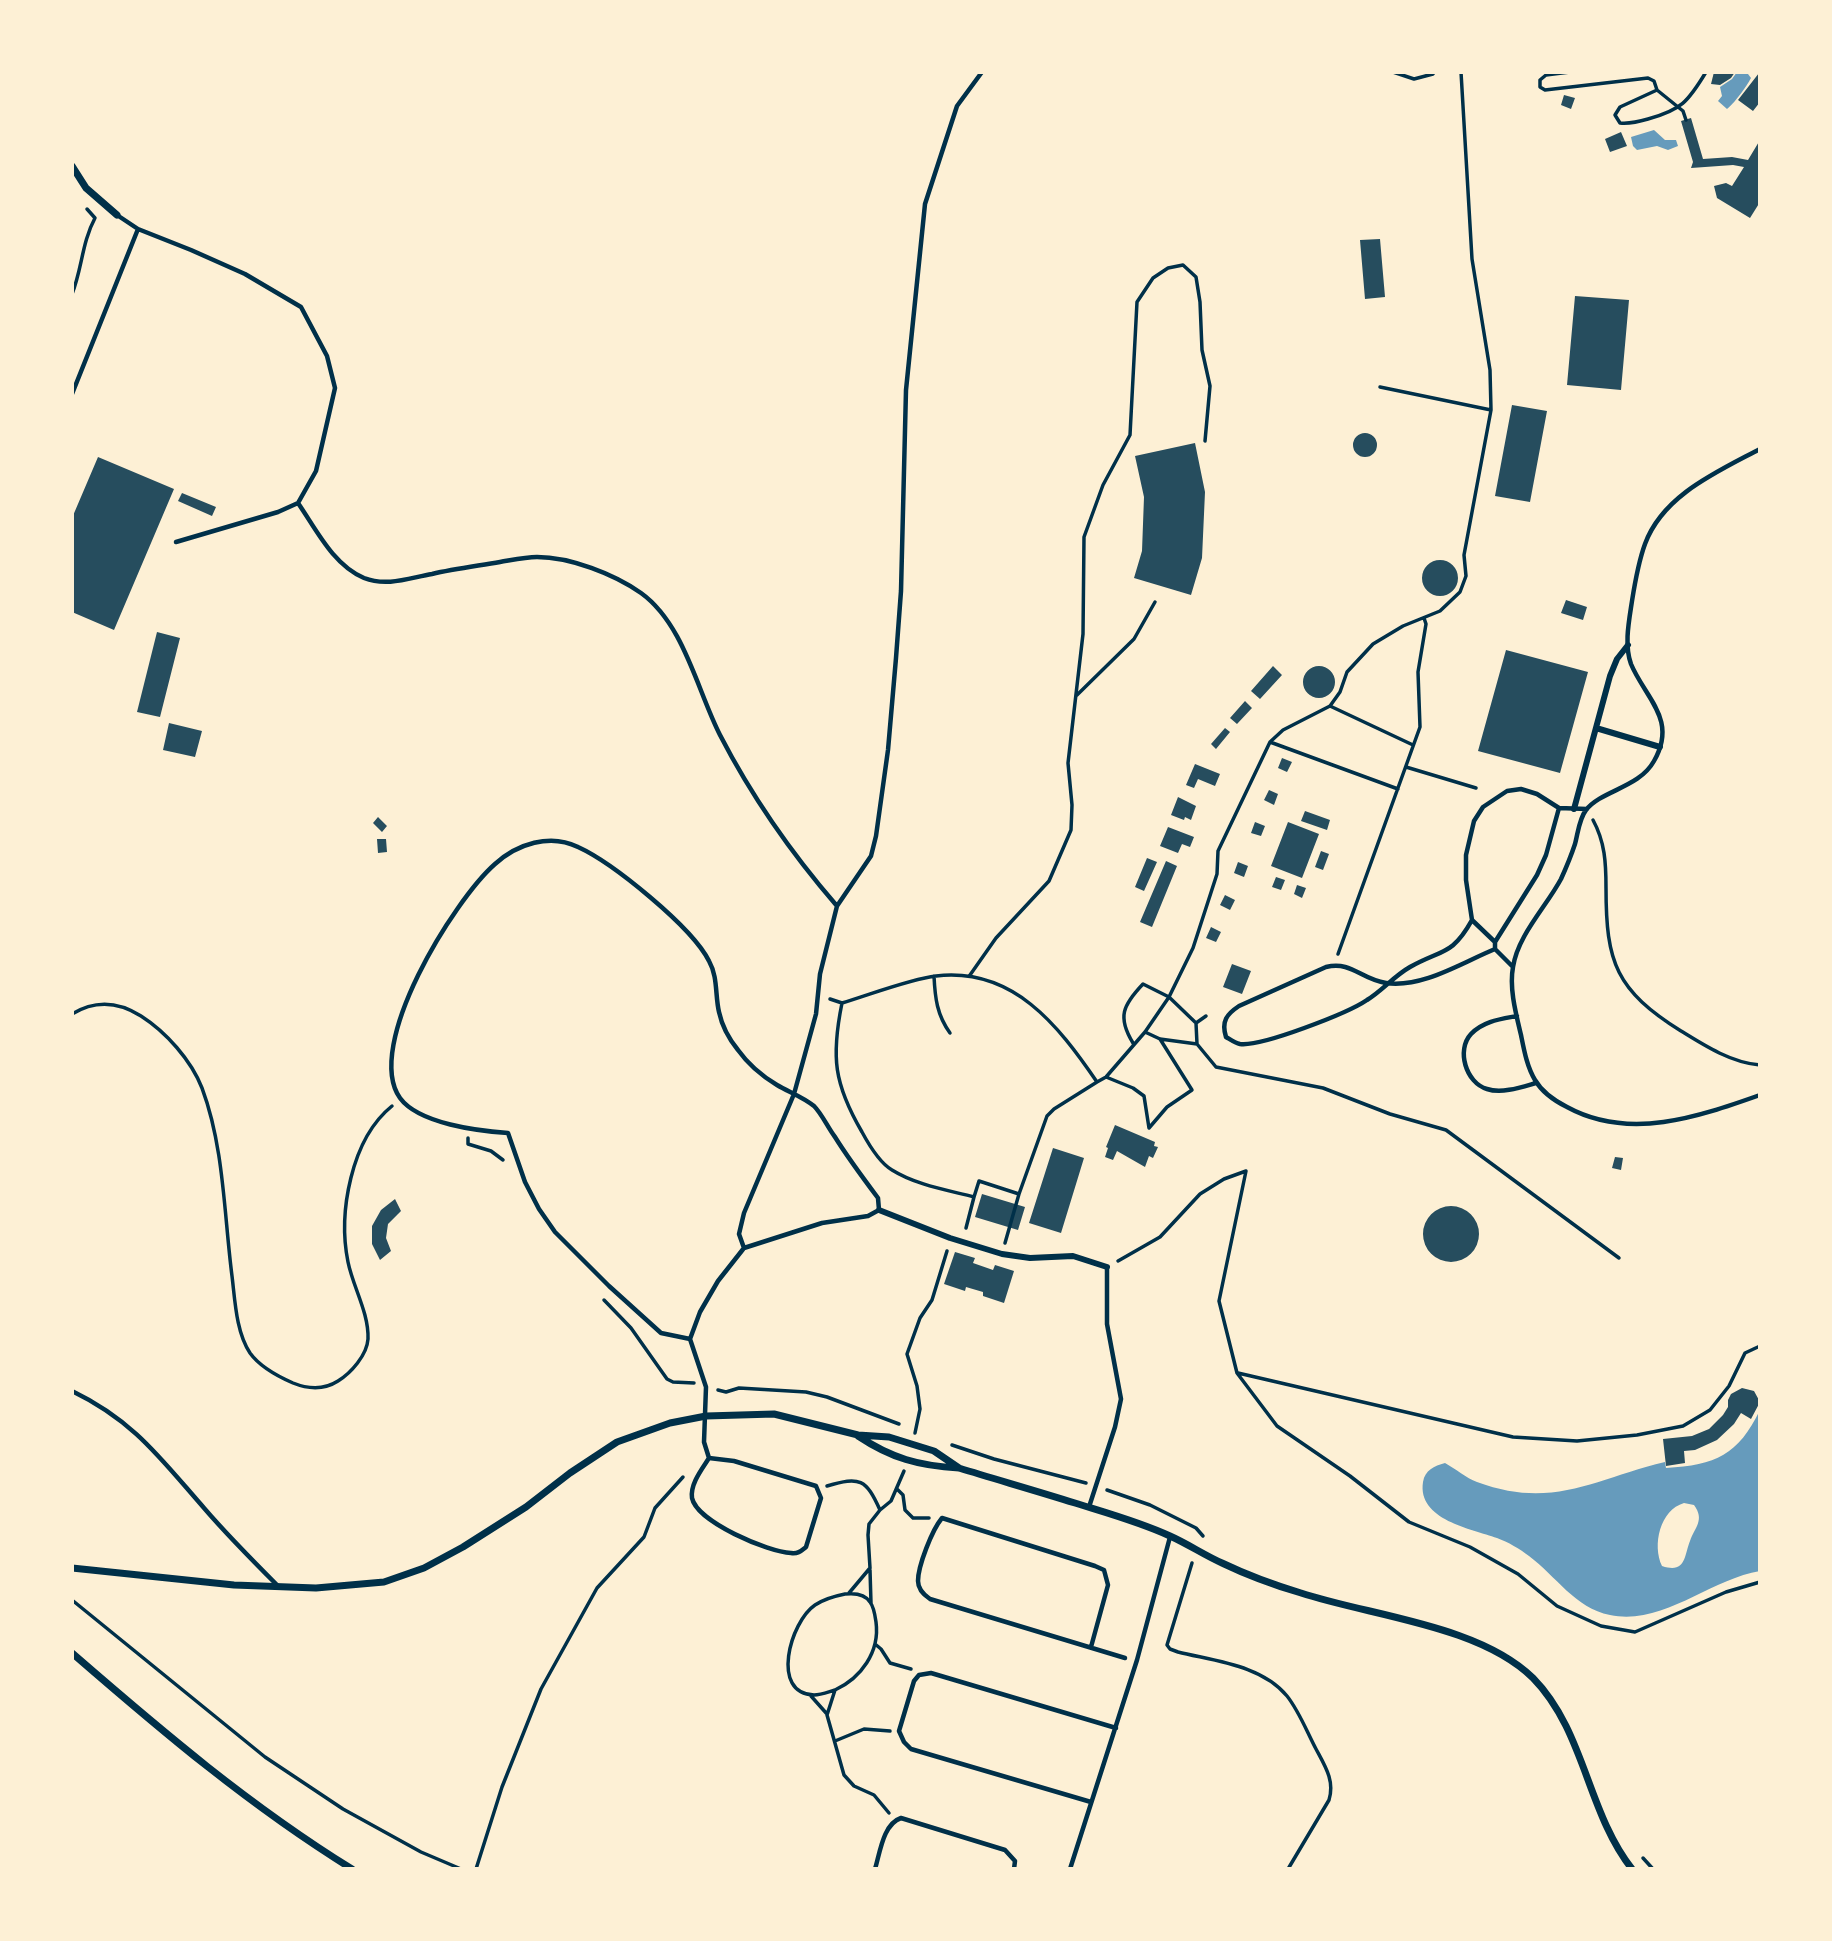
<!DOCTYPE html>
<style>
body{margin:0}
#map{position:relative;width:1832px;height:1941px;overflow:hidden;background:#fdf0d5;font-family:"Archivo Narrow",sans-serif}
canvas{display:block}
.frame{position:absolute;inset:0;border:74px solid #fdf0d5;pointer-events:none}
</style>
<div id="map">
<canvas width="1832" height="1941"></canvas>
<div class="frame"></div>
</div>
<script>
const c = document.querySelector('canvas').getContext('2d');
c.lineJoin = 'round';
function fillPath(path, color) {
  c.fillStyle = color;
  c.fill(path, 'evenodd');
}
function stroke(path, color, width, dash) {
  c.strokeStyle = color;
  c.lineWidth = width;
  c.lineCap = dash ? 'butt' : 'round';
  c.setLineDash(dash || []);
  c.stroke(path);
}
fillPath(new Path2D(`
 M1737,72L1748,74L1751,78C1747,86 1733,105 1727,109L1718,101L1722,96L1720,87L1732,79Z
 M1654,130L1665,140H1676L1678,146L1668,150L1657,146L1637,150L1633,146L1631,137Z
 M1760,1410V1571C1710,1579 1663,1626 1610,1615C1575,1608 1556,1576 1529,1556C1520,1549 1508,1542 1497,1538C1472,1529 1417,1520 1423,1482C1425,1470 1434,1466 1445,1463C1456,1469 1466,1478 1477,1482C1553,1510 1594,1479 1665,1462L1666,1468C1716,1465 1738,1455 1760,1410ZM1684,1503L1694,1505C1705,1520 1695,1527 1690,1541C1684,1556 1686,1574 1662,1566C1652,1545 1660,1510 1684,1503Z`), '#669bbc');
fillPath(new Path2D(`
 M1714,72H1735L1731,78L1720,85L1711,84Z
 M1759,73L1760,102L1753,111L1738,100Z
 M1564,95L1575,98L1571,109L1561,105Z
 M1691,118L1703,159L1732,157L1748,160L1760,140V202L1750,218L1717,198L1714,186L1726,183L1732,186L1744,167L1733,165L1691,168L1693,162L1681,121Z
 M1621,132L1627,146L1610,152L1605,139Z
 M1380,239L1385,297L1365,299L1360,240Z
 M1575,296L1629,300L1621,390L1567,385Z
 M1512,405L1547,411L1530,502L1495,496Z
 M1353 445a12 12 0 1 1 24 0a12 12 0 1 1-24 0Z
 M1195,443L1205,492L1202,558L1191,595L1134,578L1142,551L1144,497L1135,456Z
 M98,457L174,489L114,630L72,612V518Z
 M182,493L216,507L212,516L178,501Z
 M1422 578a18 18 0 1 1 36 0a18 18 0 1 1-36 0Z
 M1566,600L1587,607L1583,620L1561,613Z
 M157,632L180,638L160,717L137,712Z
 M1506,650L1588,672L1560,773L1478,751Z
 M1273,666L1282,675L1260,699L1251,691Z
 M1303 682a16 16 0 1 1 32 0a16 16 0 1 1-32 0Z
 M1245,701L1252,708L1237,724L1230,718Z
 M169,723L202,731L195,757L163,750Z
 M1225,728L1230,732L1216,749L1211,744Z
 M1282,758L1292,762L1287,772L1278,768Z
 M1195,764L1220,774L1215,786L1198,779L1194,788L1186,785Z
 M1269,790L1278,794L1274,805L1264,800Z
 M1178,797L1196,806L1191,820L1185,817L1184,820L1171,815Z
 M1305,811L1330,820L1327,830L1301,821Z
 M378,817L387,826L382,832L373,823Z
 M1255,822L1265,826L1261,836L1251,833Z
 M1288,822L1319,834L1302,878L1271,866Z
 M1168,827L1194,837L1190,847L1182,844L1178,853L1160,846Z
 M377,839H386L387,852L378,853Z
 M1321,851L1329,854L1323,870L1315,867Z
 M1147,858L1157,862L1144,891L1135,887Z
 M1166,861L1177,866L1152,927L1140,922Z
 M1238,862L1248,866L1244,877L1234,873Z
 M1276,877L1285,880L1281,890L1272,887Z
 M1297,885L1306,888L1302,898L1294,894Z
 M1225,895L1235,900L1230,910L1220,905Z
 M1211,927L1221,932L1216,942L1206,938Z
 M1232,964L1251,971L1242,994L1223,987Z
 M1115,1125L1155,1142L1154,1146L1158,1147L1153,1158L1149,1156L1145,1167L1117,1151L1113,1160L1105,1157L1108,1148L1106,1147Z
 M1053,1148L1084,1158L1061,1233L1029,1223Z
 M1615,1157L1623,1158L1621,1170L1612,1168Z
 M982,1194L1025,1207L1018,1230L975,1217Z
 M395,1199L401,1211L388,1224L386,1238L391,1251L380,1260L372,1244V1226L381,1210Z
 M1423 1234a28 28 0 1 1 56 0a28 28 0 1 1-56 0Z
 M955,1252L975,1258L973,1263L993,1270L995,1265L1014,1271L1004,1303L983,1296V1292L966,1287L965,1291L944,1284Z
 M1742,1388L1754,1391L1760,1402L1751,1419L1741,1413L1734,1424L1717,1440L1695,1450L1684,1451L1685,1463L1666,1466L1663,1439L1692,1436L1709,1429L1723,1415L1728,1407V1400L1731,1394Z`), '#264d5e');
stroke(new Path2D(`
 M1393,72L1414,79L1433,74L1434,72
 M1570,72L1546,75L1540,80V87L1545,90L1648,78L1654,81L1657,90L1683,111L1686,120
 M1657,90L1620,107L1615,115L1620,123C1630,124 1638,122 1648,119C1681,110 1688,102 1706,72
 M72,294C82,269 82,242 95,218L87,209
 M1380,387L1491,410
 M1077,695L1134,639L1155,602
 M1330,706L1413,745
 M1270,742L1398,789
 M1406,767L1476,788
 M1593,820C1605,842 1606,863 1606,888C1606,963 1616,990 1681,1031C1705,1046 1732,1063 1760,1065
 M1338,954L1420,727L1418,672L1426,624L1424,618
 M970,975L996,938L1049,881L1071,830L1072,805L1068,763L1083,634L1084,537L1103,485L1130,435L1137,302L1153,278L1168,268L1183,265L1196,277L1200,302L1202,350L1210,386L1205,441
 M934,976C935,998 937,1015 950,1033
 M830,999L842,1003C869,995 910,979 936,976C1013,967 1058,1025 1097,1082L1054,1109L1047,1116L1019,1194L1005,1243
 M842,1003C831,1057 834,1084 862,1132C869,1145 880,1163 892,1170C916,1185 947,1190 974,1197L979,1181L1019,1194
 M72,1014C95,1000 119,1002 141,1016C166,1032 191,1060 202,1088C224,1147 224,1214 232,1276C235,1300 236,1332 250,1353C260,1367 277,1376 293,1383C308,1389 324,1390 338,1381C351,1373 367,1355 368,1339C369,1313 353,1287 348,1262C338,1213 351,1139 392,1106
 M1206,1016L1196,1023L1197,1044L1216,1067L1323,1088L1390,1114L1446,1130L1619,1258
 M1145,1032L1160,1039L1197,1044
 M1133,1043C1117,1017 1123,1005 1143,984L1169,997L1196,1023
 M1106,1077L1133,1088L1144,1096L1149,1128
 M1097,1082L1106,1077L1145,1032L1169,997L1193,948L1217,874L1218,851L1270,742L1283,730L1330,706L1340,692L1347,672L1373,644L1403,626L1440,611L1460,592L1466,576L1464,555L1491,410L1490,370L1472,259L1461,72
 M1149,1128L1167,1107L1192,1090L1160,1039
 M468,1138V1144L491,1151L503,1160
 M966,1228L974,1197
 M1118,1261L1160,1237L1200,1194L1224,1179L1246,1171L1219,1301L1237,1373L1277,1426L1350,1476L1409,1522L1470,1547L1518,1574L1557,1606L1601,1626L1635,1632L1726,1592L1760,1582
 M604,1300L631,1328L667,1379L673,1382L694,1383
 M1238,1373L1513,1437L1577,1441L1637,1435L1683,1426L1710,1410L1729,1386L1745,1353L1760,1346
 M718,1390L726,1392L739,1388L806,1392L827,1397L899,1424
 M915,1433L920,1409L917,1386L907,1354L920,1318L932,1300L947,1251
 M952,1445L994,1459L1086,1483
 M827,1486C860,1476 866,1479 880,1510
 M897,1489L903,1495L905,1510L913,1518H929
 M1107,1490L1150,1505L1196,1528L1203,1536
 M1192,1563L1167,1645L1170,1649L1178,1652C1214,1661 1262,1665 1287,1696C1299,1711 1307,1732 1316,1749C1325,1766 1335,1781 1329,1800L1288,1869
 M870,1570L871,1603
 M849,1593L870,1568L868,1535L869,1524L880,1510L891,1501L904,1471
 M72,1600L265,1757L343,1809L421,1852L461,1869
 M875,1644L881,1649L890,1663L911,1669
 M835,1690C828,1692 821,1695 814,1695C770,1694 790,1622 815,1605C824,1599 835,1596 845,1594C854,1593 865,1594 870,1602C874,1607 875,1615 876,1622C880,1652 861,1678 835,1690L827,1715L844,1775L854,1786L874,1795L889,1813
 M811,1696L827,1714
 M835,1741L864,1729L890,1731
 M1643,1858L1653,1869
 M476,1869L502,1787L541,1689L597,1588L644,1537L655,1508L683,1477`), '#003049', 3.5);
stroke(new Path2D(`
 M138,229L191,250L245,274L301,307L327,356L335,388L316,471L298,503L278,512L176,542
 M72,394L138,229L117,215
 M1760,449C1717,472 1663,495 1645,544C1638,563 1635,582 1632,601C1629,621 1624,645 1631,664C1645,698 1678,719 1654,761C1639,788 1602,790 1586,810C1579,819 1578,833 1575,844C1571,856 1566,868 1561,879C1546,907 1518,935 1513,967C1509,988 1516,1014 1521,1035C1524,1050 1527,1067 1535,1080C1542,1092 1555,1101 1567,1107C1629,1141 1698,1117 1760,1095
 M298,503C316,529 333,565 364,578C387,587 409,578 432,574C454,569 477,566 500,562C512,560 525,557 537,557C570,557 614,574 641,593C684,624 697,690 720,735C752,797 792,854 837,906
 M1472,920C1452,956 1442,949 1410,967C1394,976 1382,991 1367,1000C1348,1013 1261,1047 1240,1044C1235,1043 1231,1040 1226,1037C1221,1021 1227,1014 1239,1006L1326,967C1352,961 1360,979 1386,983C1423,988 1461,963 1495,949
 M1495,942L1472,920L1466,880V855L1474,821L1483,807L1507,791L1521,789L1537,794L1559,808
 M1512,966L1495,949V942L1537,875L1546,855L1559,808L1587,809
 M1517,1016C1501,1019 1483,1021 1471,1034C1456,1050 1466,1083 1487,1089C1502,1094 1522,1087 1536,1083
 M744,1248L739,1234L744,1213L794,1094L816,1014L820,974L837,906L871,856L876,836L888,750L896,658L901,591L906,390L925,204L957,106L982,72
 M690,1339L661,1333L609,1286L555,1232L539,1209L525,1182L508,1133C479,1131 419,1124 400,1098C363,1046 454,900 495,864C517,844 550,833 578,847C613,863 692,927 709,961C718,977 715,995 719,1012C722,1026 729,1039 738,1050C748,1064 762,1076 777,1085C789,1092 803,1097 814,1106C822,1114 828,1128 835,1137C848,1158 863,1178 878,1198L879,1210L868,1216L822,1223L744,1248L718,1281L700,1312L690,1339L706,1387L704,1442L709,1458C702,1469 690,1484 692,1498C697,1522 768,1552 791,1553C798,1554 801,1551 806,1547L821,1498L816,1486L734,1461L709,1458
 M72,1391C134,1421 160,1458 204,1508C228,1536 253,1561 279,1587
 M1089,1507L1115,1427L1121,1399L1107,1324V1267
 M1091,1647L1108,1585L1104,1570L1095,1566L942,1518C932,1530 918,1566 918,1581C918,1590 924,1595 930,1599L1125,1658
 M1091,1802L911,1749L904,1742L899,1731L914,1681L919,1675L931,1673L1116,1728
 M875,1869C880,1853 883,1824 901,1818L1005,1850L1015,1861L1014,1869
 M1070,1869L1137,1660L1170,1537`), '#003049', 4.5);
stroke(new Path2D(`
 M1596,728L1660,747
 M1574,809L1610,676L1617,659L1628,645
 M879,1210L950,1238L1002,1254L1030,1258L1073,1256L1107,1267`), '#003049', 6);
stroke(new Path2D(`
 M72,166L86,188L117,215
 M858,1436C891,1458 919,1466 959,1468C998,1480 1037,1491 1075,1503C1107,1513 1140,1522 1170,1536C1188,1544 1204,1555 1222,1563C1247,1575 1274,1585 1301,1593C1371,1616 1479,1625 1533,1678C1585,1731 1587,1812 1632,1869
 M72,1568L234,1585L316,1588L384,1582L424,1568L463,1547L526,1507L570,1473L617,1442L670,1423L706,1416L774,1414L858,1435L889,1437L934,1451L959,1468
 M72,1653C163,1732 249,1805 352,1869`), '#003049', 7);
</script>
